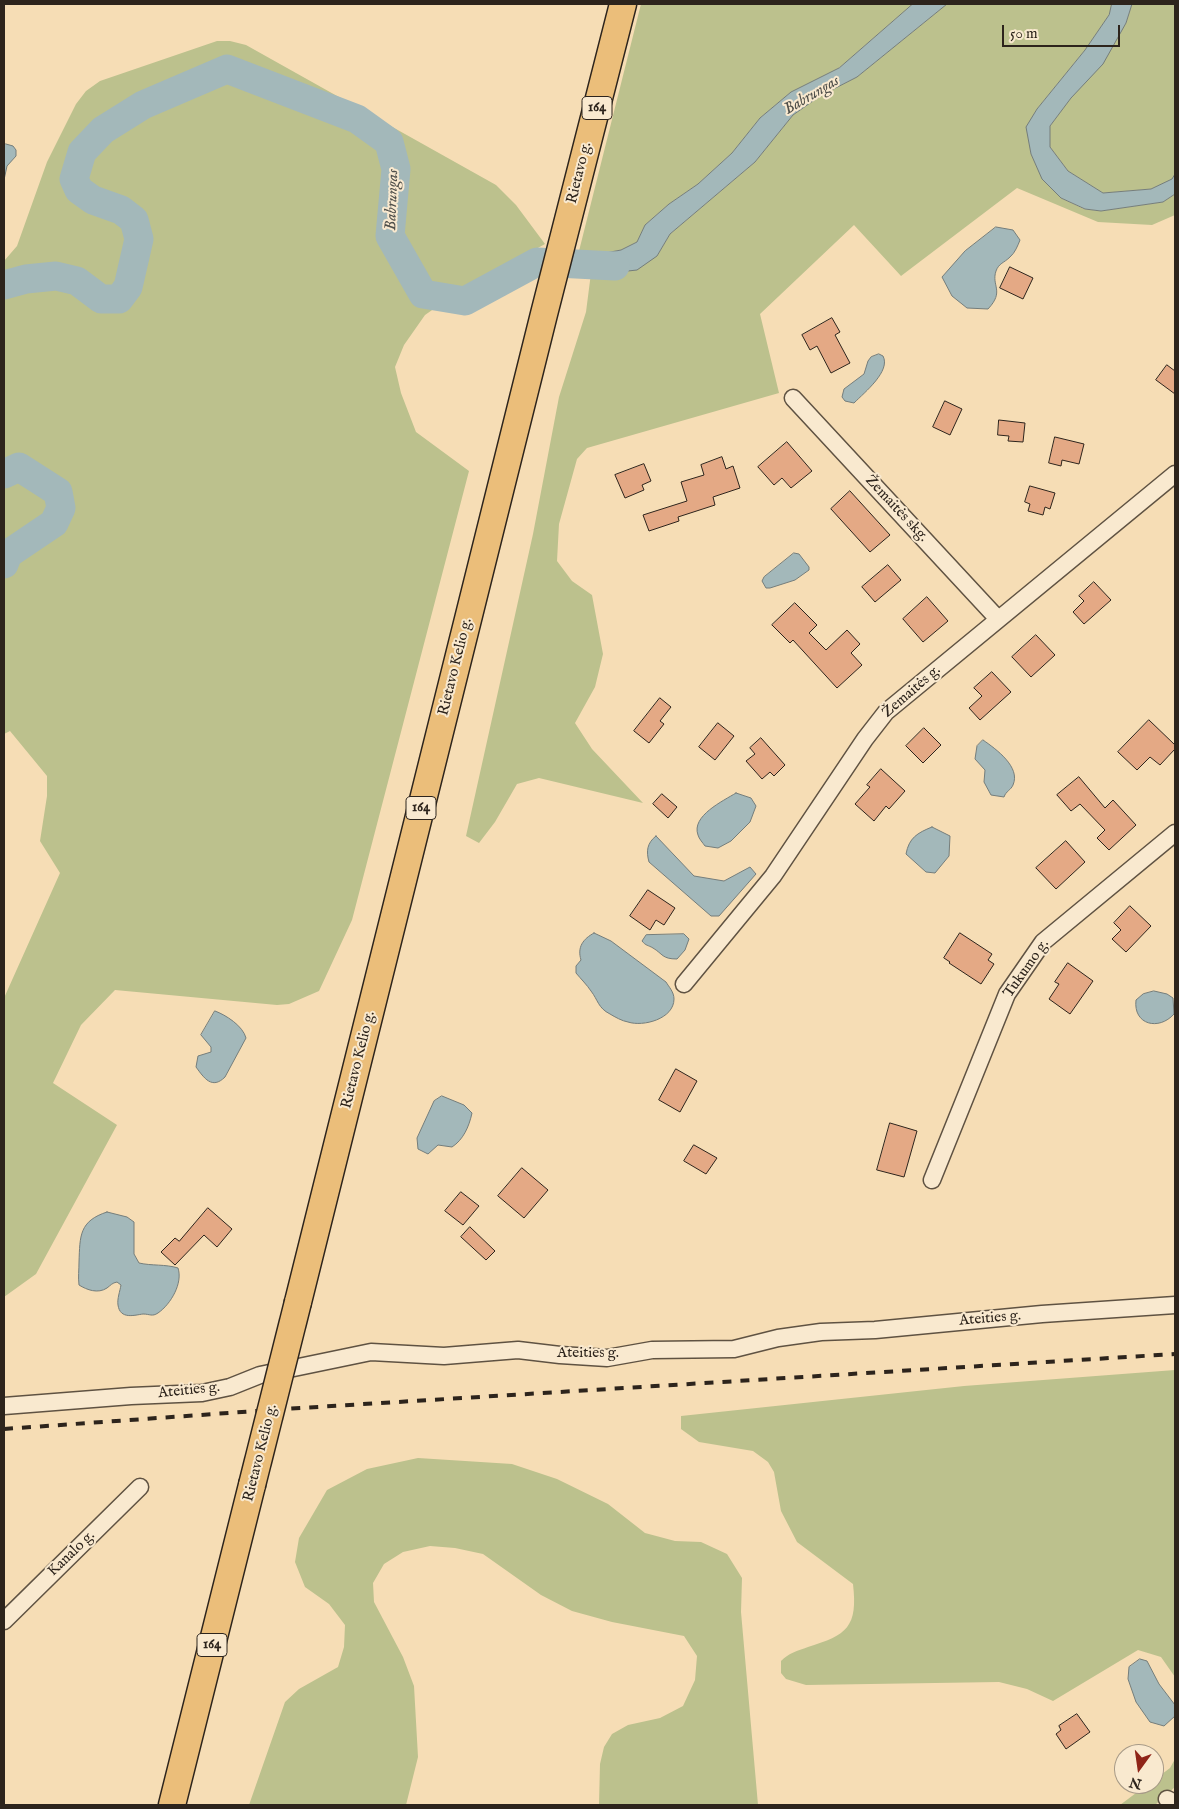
<!DOCTYPE html>
<meta charset="utf-8">
<style>
body{margin:0}
#map{position:relative;width:1179px;height:1809px;overflow:hidden;background:#f6ddb5;font-family:"IM FELL English",serif}
canvas{display:block}
.frame{position:absolute;inset:0;border:5px solid #2d241c;pointer-events:none}
.north{position:absolute;left:1114px;top:1744px;width:50px;height:50px;box-sizing:border-box;background:#f9e9cf;border:1px solid #a79a87;border-radius:50%;rotate:194deg;font-size:14px;font-weight:700;line-height:20px;text-align:center;color:#2d241c}
.north::after{content:'';display:block;margin:auto;width:18px;height:22px;background:#8f2418;clip-path:polygon(50% 0,100% 100%,50% 72%,0 100%)}
.scale{position:absolute;left:1002px;top:25px;width:118px;height:22px;box-sizing:border-box;border:2px solid #2d241c;border-top:0;padding-left:6px;font-size:15px;line-height:18px;white-space:nowrap;color:#2d241c;-webkit-text-stroke:4px #f9e9cf;paint-order:stroke}
</style>
<div id="map">
<canvas width="1179" height="1809"></canvas>
<div class="frame"></div>
<div class="north">N</div>
<div class="scale">50 m</div>
</div>
<script>
const c = document.querySelector('canvas').getContext('2d');
c.lineJoin = 'round';
function fillPath(path, color) {
  c.fillStyle = color;
  c.fill(path, 'evenodd');
}
function stroke(path, color, width, dash) {
  c.strokeStyle = color;
  c.lineWidth = width;
  c.lineCap = dash ? 'butt' : 'round';
  c.setLineDash(dash || []);
  c.stroke(path);
}
function drawText(font, color, halo, rows, align = 'center') {
  c.font = font + ' "IM FELL English",serif';
  c.lineWidth = 4;
  c.setLineDash([]);
  c.textBaseline = 'middle';
  c.strokeStyle = halo;
  c.fillStyle = color;
  for (const [text, x, y, turn = 0] of rows) {
    c.save();
    c.translate(x, y);
    c.rotate((+turn || 0) * Math.PI / 180);
    c.textAlign = isNaN(turn) ? turn : align;
    if (halo) c.strokeText(text, 0, 0);
    c.fillText(text, 0, 0);
    c.restore();
  }
}
fillPath(new Path2D(`
 M641,4H913L839,68L791,92L760,118L732,153L698,184L669,204L645,225L637,242L621,250L600,254L579,251Z
 M947,4H1112L1109,15L1085,50L1037,109L1027,127L1031,154L1043,179L1061,198L1084,209L1101,211L1163,202L1175,194V215L1152,225L1098,222L1017,188L901,276L854,225L760,314L779,393L587,448L577,459L559,524L557,561L572,581L592,595L603,654L595,687L575,723L592,749L643,803L539,778L517,784L495,822L479,843L466,836L533,534L559,397L586,312L591,273L601,274L657,256L670,234L755,162L793,115L820,96L857,77Z
 M1132,4H1175C1175,23 1173,42 1175,61V174L1173,179L1151,189L1103,193L1068,171L1050,147V126L1126,23Z
 M217,41H230L246,45L496,185L516,205L545,244L458,292L425,315L404,345L395,367L401,393L416,432L469,471L352,920L319,991L289,1004L277,1005L115,990L81,1025L53,1083L117,1125L36,1274L4,1297V998L60,873L40,841L47,796V776L10,731L4,734V261L17,246L47,162L76,104L86,91L100,81Z
 M1175,1370V1677L1161,1657L1138,1650L1053,1701L1027,1689L999,1682L806,1685L786,1679L781,1673V1661C789,1653 797,1651 808,1647C847,1635 858,1627 853,1584L797,1542L781,1511L774,1472L768,1462L753,1451L699,1442L681,1429V1416L964,1386Z
 M418,1458L512,1464L557,1479L608,1504L645,1533L675,1541L701,1542L727,1554L742,1578L741,1612L758,1805H599L600,1764L604,1747L612,1734L628,1725L660,1718L683,1706L695,1680L697,1656L684,1636L612,1622L572,1611L541,1595L483,1554L455,1548L430,1546L403,1552L384,1564L373,1583L374,1602L403,1657L414,1686L418,1757L406,1805H249L285,1702L299,1689L338,1667L344,1647L345,1625L329,1604L305,1587L295,1562L299,1538L327,1490L367,1469Z
 M1175,1759V1787L1155,1805H1120L1148,1784H1154V1780L1170,1768Z`), '#bcc18d');
const water = new Path2D(`
 M913,4H947L857,77L820,96L793,115L755,162L670,234L657,256L637,270L601,274L573,272L579,251L600,254L621,250L637,242L645,225L669,204L698,184L732,153L760,118L791,92L839,68Z
 M1112,4H1132L1126,23L1103,64L1071,98L1050,126V147L1068,171L1103,193L1151,189L1172,179L1175,174V194L1163,202L1101,211L1085,209L1061,198L1042,179L1031,154L1026,127L1037,109L1085,50L1109,15Z
 M6,144L13,146L16,150V156L7,166L4,180V145Z
 M996,227L1013,230L1020,240C1018,245 1015,253 1010,257C1004,263 999,263 996,271C991,286 1005,291 988,309L967,308L952,296L942,277L965,251Z
 M879,354L883,356C891,371 865,392 854,403L845,401L842,397L844,389L864,374L868,361L871,357Z
 M794,553L799,554L809,567V570L795,580L770,588H766L762,581L764,577Z
 M983,740C996,749 1021,767 1013,785C1011,790 1006,791 1004,797L991,795L984,782L985,770L975,759L977,746Z
 M736,793L751,798L756,806L750,822L731,841L718,848L705,846C703,843 699,839 698,835C691,816 723,801 736,793Z
 M932,827L950,836L949,856L935,873L926,872L906,854C909,838 917,833 932,827Z
 M656,836L694,876L724,881L750,867L756,874L719,916H711L649,862C646,851 647,843 656,836Z
 M594,933L611,941L666,982C669,987 674,992 674,999C674,1019 643,1027 628,1022C622,1021 615,1017 610,1014C598,1008 598,1000 591,991C587,985 581,979 576,973V966L581,960C577,947 583,939 594,933Z
 M684,934L689,939L685,950L677,959C662,959 663,954 653,948C648,945 646,946 642,941L646,935Z
 M1154,991L1167,994L1173,998L1174,1014C1159,1031 1133,1025 1136,1000L1143,994Z
 M215,1011C226,1015 243,1026 246,1038L225,1077C212,1090 204,1078 196,1067L198,1056L211,1052V1047L201,1035Z
 M442,1096L464,1105L472,1113C469,1127 463,1140 452,1147L438,1145L428,1154L418,1149L417,1138L434,1101Z
 M107,1212L127,1217L134,1222V1254L139,1263C152,1266 165,1264 178,1268C183,1283 171,1304 158,1313C152,1317 150,1314 143,1314C135,1315 120,1320 118,1305C117,1299 120,1291 121,1285L117,1282C112,1283 111,1285 107,1288C98,1294 87,1290 79,1285C78,1277 79,1270 79,1262C80,1236 79,1221 107,1212Z
 M1140,1659L1147,1661L1159,1684L1175,1705V1716L1164,1726L1150,1722L1136,1702L1128,1679L1129,1667Z`);
fillPath(water, '#a3b8ba');
stroke(water, '#747d7b', 1);
stroke(new Path2D(`
 M4,285L26,279L56,276L77,281L101,299H119L128,287L139,239L134,220L121,210L93,200L79,190L74,179L82,152L103,130L143,105L227,69L357,119L389,142L396,169L390,236L423,294L465,301L537,262L615,266
 M4,474L19,467L58,492L61,508L54,523L8,554L4,564`), '#a3b8ba', 29);
const building = new Path2D(`
 M1010,267L1033,278L1023,299L1000,288Z
 M832,318L840,332L835,335L850,363L831,373L817,346L810,350L802,335Z
 M1167,365L1175,371V394L1156,380Z
 M945,401L962,409L950,435L933,427Z
 M999,420L1025,423L1023,442L1008,441L1009,436L998,435Z
 M1055,437L1084,444L1079,464L1062,460L1061,466L1049,463Z
 M787,442L812,471L791,488L782,478L774,485L758,467Z
 M722,457L726,469L733,466L740,488L713,497L715,505L678,517L679,521L649,531L643,515L687,501L681,482L704,475L701,465Z
 M644,464L651,481L642,485L644,490L625,498L615,475Z
 M1030,486L1055,493L1050,509L1045,507L1043,515L1028,511L1030,504L1025,502Z
 M850,491L890,535L870,552L831,509Z
 M888,565L901,580L875,602L862,587Z
 M1094,582L1111,600L1084,624L1073,612L1084,601L1079,596Z
 M927,597L948,621L923,642L903,619Z
 M795,603L817,625L809,633L826,650L847,630L860,644L851,653L862,665L837,688L793,640L790,643L772,625Z
 M1036,635L1055,655L1031,677L1012,657Z
 M992,672L1011,692L980,720L969,708L982,696L974,688Z
 M660,698L671,707L660,721L664,724L649,743L634,731Z
 M1149,720L1175,745V749L1160,765L1150,757L1137,770L1118,752Z
 M718,723L734,736L715,760L699,747Z
 M924,728L941,745L923,763L906,746Z
 M761,738L785,765L774,776L770,772L762,779L746,761L755,754L750,748Z
 M881,769L905,791L889,809L886,806L874,821L855,804L870,787L867,785Z
 M1079,777L1105,808L1113,800L1136,825L1109,850L1097,838L1105,830L1080,804L1071,811L1057,795Z
 M662,794L677,807L668,818L653,804Z
 M1066,841L1085,862L1056,889L1036,868Z
 M648,890L675,908L664,925L656,920L650,930L630,916Z
 M1130,906L1151,926L1126,952L1112,939L1121,930L1114,923Z
 M960,933L992,954L988,960L994,964L981,984L949,963L950,962L944,958Z
 M1068,963L1093,981L1070,1014L1049,999L1059,984L1055,982Z
 M676,1069L697,1081L680,1112L659,1100Z
 M890,1123L917,1131L904,1177L877,1170Z
 M694,1145L717,1158L706,1174L684,1161Z
 M522,1168L548,1190L524,1218L498,1196Z
 M461,1192L479,1206L463,1225L445,1211Z
 M208,1208L232,1229L217,1247L204,1235L175,1265L161,1252L175,1238L179,1241Z
 M470,1227L495,1251L486,1260L461,1237Z
 M1077,1714L1090,1732L1066,1749L1056,1734L1061,1730L1059,1726Z`);
fillPath(building, '#e4a985');
stroke(building, '#2d241c', 1);
const minor = new Path2D(`
 M793,398L998,619
 M684,984L773,876L865,739L886,712L1175,474
 M932,1180L1007,994L1043,942L1175,833
 M4,1406L131,1396L202,1393L230,1387L260,1375L371,1352L444,1356L518,1350L560,1355L607,1358L652,1350L734,1349L778,1338L821,1332L875,1330L1042,1314L1175,1305
 M4,1621L140,1487
 M1167,1799L1175,1803`);
const primary = new Path2D(`
 M298,1302L544,314L623,4
 M172,1805L252,1485`);
stroke(minor, '#5f5242', 19);
stroke(primary, '#2d241c', 29);
stroke(minor, '#f9e9cf', 16);
stroke(primary, '#ebbe7a', 26);
stroke(new Path2D(`
 M4,1429L284,1409L1175,1354`), '#2d241c', 4, [9, 9]);
const primaryBridge = new Path2D(`
 M252,1485L298,1302`);
stroke(primaryBridge, '#2d241c', 29, []);
stroke(primaryBridge, '#ebbe7a', 26);
for (const [x, y, w] of [
 [597,108,30],
 [421,808,30],
 [212,1645,30]
]) {
  const box = new Path2D();
  box.roundRect(x - w / 2, y - 11.5, w, 23, 4);
  c.fillStyle = '#f9e9cf';
  c.fill(box);
  stroke(box, '#2d241c', 1);
}
drawText('bold 14px', '#2d241c', null, [
 ["164",597,108],
 ["164",421,808],
 ["164",212,1645]
]);
drawText('15px', '#2d241c', '#f9e9cf', [
 ["Rietavo g.",580,173,-76],
 ["Žemaitės skg.",896,509,47],
 ["Rietavo Kelio g.",456,667,-76],
 ["Žemaitės g.",912,692,-41],
 ["Tukumo g.",1027,969,-55],
 ["Rietavo Kelio g.",359,1060,-76],
 ["Ateities g.",990,1319,-5],
 ["Ateities g.",588,1354],
 ["Ateities g.",189,1391,-6],
 ["Rietavo Kelio g.",261,1453,-76],
 ["Kanalo g.",72,1554,-44]
]);
drawText('italic 16px', '#50504b', '#f9e9cf', [
 ["Babrungas",812,96,-31],
 ["Babrungas",393,200,-88]
]);
</script>
